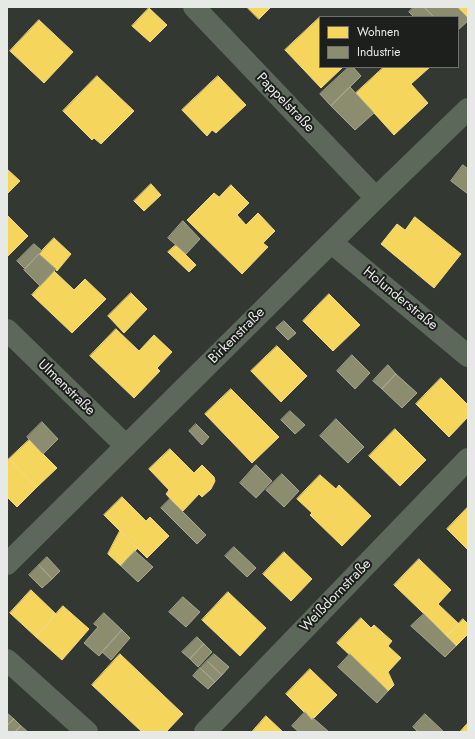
<!DOCTYPE html>
<meta charset="utf-8">
<style>
body{margin:0}
#map{position:relative;width:475px;height:739px;overflow:hidden;background:#343833;font-family:Jost,sans-serif}
canvas{display:block}
.frame{position:absolute;inset:0;border:8px solid #e6e9e5;pointer-events:none}
.legend{position:absolute;left:319px;top:16px;width:140px;height:52px;box-sizing:border-box;background:#1c1f1c;border:1px solid #6d706c;margin:0;padding:5px 7px;list-style:none;font-size:12px;color:#e6e9e5}
.legend li{display:flex;align-items:center;gap:8px;height:20px}
.legend b{width:20px;border:1px solid #6d706c}
</style>
<div id="map">
<canvas width="475" height="739"></canvas>
<div class="frame"></div>
<ul class="legend">
<li><b style="height:11px;background:#f6d55c"></b>Wohnen</li>
<li><b style="height:11px;background:#8c8c6e"></b>Industrie</li>
</ul>
</div>
<script>
const c = document.querySelector('canvas').getContext('2d');
c.lineJoin = 'round';
function fillPath(path, color) {
  c.fillStyle = color;
  c.fill(path, 'evenodd');
}
function stroke(path, color, width, dash) {
  c.strokeStyle = color;
  c.lineWidth = width;
  c.lineCap = dash ? 'butt' : 'round';
  c.setLineDash(dash || []);
  c.stroke(path);
}
function drawText(font, color, halo, rows, align = 'center') {
  c.font = font + ' Jost,sans-serif';
  c.lineWidth = 4;
  c.setLineDash([]);
  c.textBaseline = 'middle';
  c.strokeStyle = halo;
  c.fillStyle = color;
  for (const [text, x, y, turn = 0] of rows) {
    c.save();
    c.translate(x, y);
    c.rotate((+turn || 0) * Math.PI / 180);
    c.textAlign = isNaN(turn) ? turn : align;
    if (halo) c.strokeText(text, 0, 0);
    c.fillText(text, 0, 0);
    c.restore();
  }
}
const homes = new Path2D(`
 M247,7H271L259,19Z
 M457,7H468V18Z
 M149,8L167,25L150,42L132,26Z
 M320,17V67H343L321,88L285,50Z
 M39,20L73,52L44,83L10,51Z
 M384,67H430L411,84L428,103L394,135L356,93Z
 M97,76L134,111L101,144L94,138L92,140L63,111Z
 M218,76L246,105L216,133L212,130L207,136L182,110Z
 M7,169L20,181L7,194Z
 M151,184L161,195L144,211L134,201Z
 M231,185L249,203L237,215L246,225L258,213L275,231L263,243L268,247L242,274L187,220L214,193L219,197Z
 M7,215L28,236L7,257Z
 M415,217L461,254L434,288L381,244L397,224L405,230Z
 M54,238L71,254L57,271L39,254Z
 M176,245L196,265L189,272L168,252Z
 M54,271L74,290L85,279L106,299L72,333L32,295Z
 M131,293L147,309L124,333L108,316Z
 M329,294L360,325L333,351L303,321Z
 M116,329L139,351L154,335L172,352L157,368L160,371L134,398L90,356Z
 M277,346L307,376L281,402L251,371Z
 M441,378L468,405V417L449,437L416,404Z
 M231,389L279,437L252,463L205,414Z
 M395,429L426,460L400,486L369,456Z
 M29,440L57,468L37,487L9,459Z
 M170,449L194,473L202,465L214,477L215,481L211,489L202,497L199,494L182,512L166,494L169,490L149,469Z
 M9,459L37,487L17,507L7,497V462Z
 M320,475L336,489L339,485L371,516L342,546L310,515L312,513L297,499Z
 M122,497L146,521L150,517L169,536L147,558L104,515Z
 M468,507V550L447,529Z
 M120,531L138,548L121,566L108,554Z
 M284,552L312,579L291,601L263,574Z
 M419,559L451,590L438,604L459,624L447,636L394,585Z
 M31,590L56,614L36,637L10,613Z
 M228,592L266,628L240,656L202,620Z
 M63,606L89,629L62,660L36,637Z
 M361,618L371,628L374,625L392,641L388,646L401,658L388,672L394,685L388,691L337,643Z
 M463,619L468,624V634L456,646L447,636Z
 M120,654L183,714L166,732H142L92,685Z
 M310,669L337,695L312,720L286,694Z
 M266,716L283,732H252Z
 M468,723V732H460Z`);
fillPath(homes, '#f6d55c');
stroke(homes, '#f1db85', 1);
const industry = new Path2D(`
 M414,7H424L434,17H414L409,12Z
 M424,7H457L468,18V21L458,30V17H434Z
 M349,67H353L361,76L331,106L320,94Z
 M350,87L374,113L355,130L331,106Z
 M463,165L468,169V194L451,181Z
 M183,221L200,239L186,254L168,238Z
 M34,244L42,251L25,269L17,261Z
 M39,254L56,269L40,286L24,270Z
 M284,321L296,333L288,340L276,328Z
 M352,355L370,373L355,389L337,371Z
 M388,365L396,374L382,389L373,381Z
 M396,374L417,393L402,408L382,389Z
 M290,411L305,425L295,434L281,420Z
 M336,419L364,447L348,463L320,436Z
 M42,422L58,439L43,454L27,437Z
 M196,424L209,437L202,445L189,431Z
 M256,465L272,481L256,498L240,483Z
 M282,474L299,491L284,507L266,490Z
 M170,499L206,535L197,544L161,508Z
 M234,547L256,568L247,577L225,556Z
 M135,551L153,567L138,582L121,566Z
 M47,557L60,571L52,579L39,565Z
 M39,565L52,579L42,588L29,575Z
 M183,597L200,612L186,627L169,612Z
 M104,613L122,630L99,656L84,643L98,627L94,624Z
 M424,614L456,646L445,657L411,626Z
 M122,630L130,638L111,660L102,652Z
 M197,637L204,644L190,659L182,652Z
 M204,644L212,652L198,667L190,659Z
 M214,654L229,667L222,675L207,661Z
 M350,654L388,691L377,703L338,667Z
 M207,661L222,675L215,682L200,668Z
 M200,668L215,682L208,689L193,676Z
 M305,712L312,720L313,718L329,732H299L292,726Z
 M7,713L14,719L7,726Z
 M425,714L444,732H418L413,727Z
 M14,719L21,726L15,732H7V726Z
 M21,726L28,732H15Z`);
fillPath(industry, '#8c8c6e');
stroke(industry, '#a7a892', 1);
stroke(new Path2D(`
 M194,7L376,198
 M332,243L468,356
 M7,330L126,446
 M7,564L376,198L468,109
 M7,660L87,732
 M205,732L468,459`), '#5c685a', 22);
drawText('14px', '#e6e9e5', '#1c1f1c', [
 ["Pappelstraße",285,103,46],
 ["Holunderstraße",400,299,39],
 ["Birkenstraße",237,336,-45],
 ["Ulmenstraße",66,388,44],
 ["Weißdornstraße",336,596,-46]
]);
</script>
